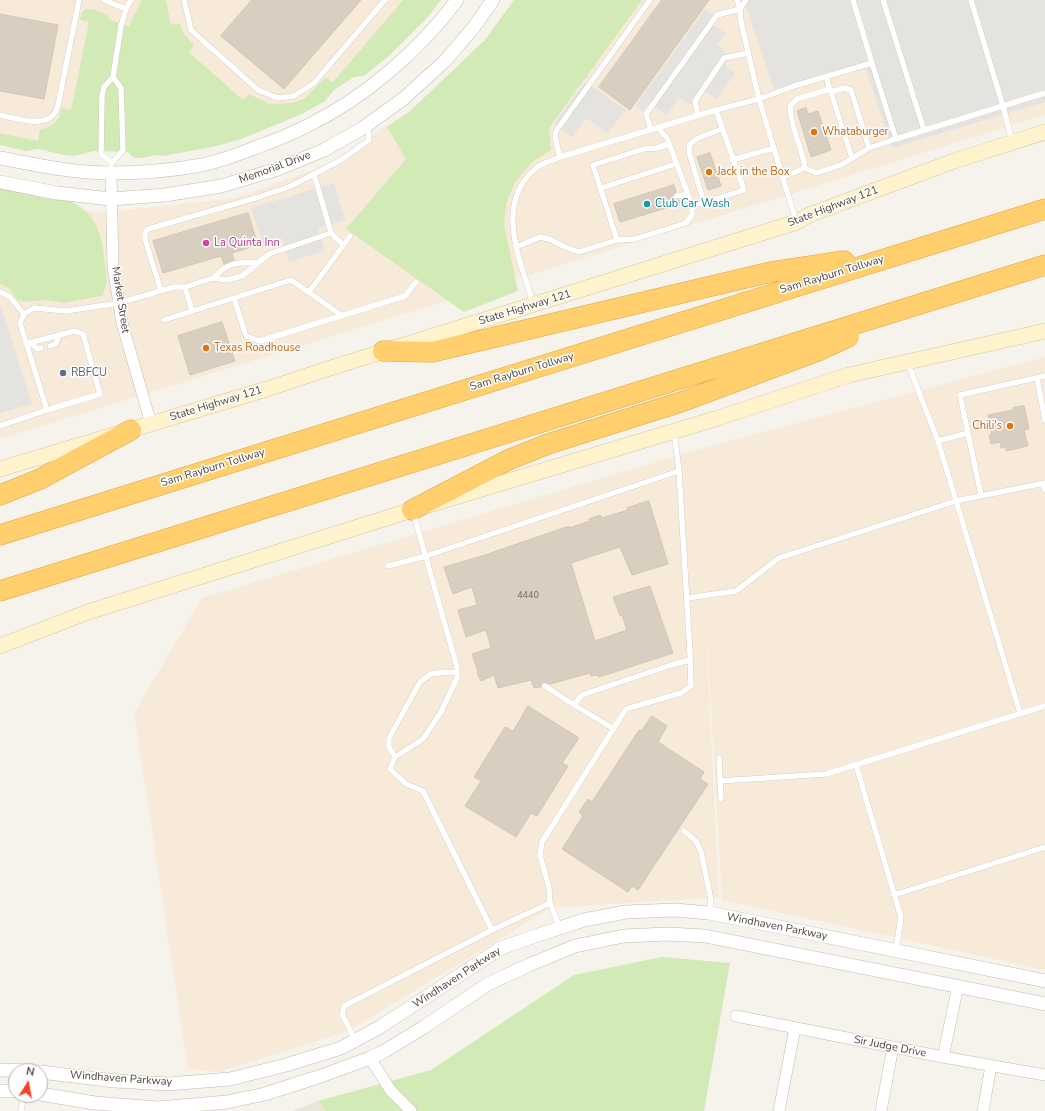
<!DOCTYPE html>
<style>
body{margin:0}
#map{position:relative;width:1045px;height:1111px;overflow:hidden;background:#f6f3ec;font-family:"Nunito Sans",sans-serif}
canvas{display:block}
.north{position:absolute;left:8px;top:1063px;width:40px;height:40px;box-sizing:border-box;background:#fff;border:1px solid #b7b4b0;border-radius:50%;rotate:11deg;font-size:11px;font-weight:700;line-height:16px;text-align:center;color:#4b4439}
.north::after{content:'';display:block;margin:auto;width:14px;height:18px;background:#fc3f1d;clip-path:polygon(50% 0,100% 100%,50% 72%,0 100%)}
</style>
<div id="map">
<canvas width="1045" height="1111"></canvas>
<div class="north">N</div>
</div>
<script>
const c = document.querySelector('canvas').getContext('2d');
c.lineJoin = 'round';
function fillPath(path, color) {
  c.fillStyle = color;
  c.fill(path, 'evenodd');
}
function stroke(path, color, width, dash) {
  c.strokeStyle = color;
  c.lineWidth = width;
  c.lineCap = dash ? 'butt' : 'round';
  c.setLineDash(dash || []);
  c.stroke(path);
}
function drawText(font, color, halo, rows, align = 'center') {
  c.font = font + ' "Nunito Sans",sans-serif';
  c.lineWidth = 3;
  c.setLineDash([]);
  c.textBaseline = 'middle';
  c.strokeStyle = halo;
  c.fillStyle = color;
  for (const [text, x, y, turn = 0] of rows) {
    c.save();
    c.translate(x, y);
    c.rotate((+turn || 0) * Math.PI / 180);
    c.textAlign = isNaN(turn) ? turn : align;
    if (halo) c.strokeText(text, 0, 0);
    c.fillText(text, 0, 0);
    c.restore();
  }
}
fillPath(new Path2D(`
 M318,1101L325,1111H293Z`), '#eae5da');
fillPath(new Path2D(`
 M0,0H142L130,26L110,20L89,22L71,110H61L59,116L55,122L50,126L43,129L38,141L0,133Z
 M166,0H403L333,82L326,77L304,99L292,103L270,104L249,94L243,100L189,52L185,37L183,33L180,23L171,25Z
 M514,0H1045V115L0,439V193L97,213L236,198L329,164L410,111L485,40Z
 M1045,357V970L722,900L703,569L719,897L551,908L348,1031L219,1072L188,1069L134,713L202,598L696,450Z`), '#f7ead8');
fillPath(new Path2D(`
 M142,0H166L171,25L180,23L183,33L194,45L189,52L243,100L249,94L270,104L292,103L304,99L326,77L333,82L403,0H441L427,18L390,55L364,76L354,77L333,91L325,101L302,114L241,139L217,146L163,156L155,155L142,158H134L128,152L93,151L75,156L64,155L38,149L26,151L0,145V133L38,141L40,129C48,129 55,123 59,117C61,113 60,111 63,108L71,110L89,22L80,20L82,12L87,9H93L107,15L110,20L129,26Z
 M514,0H642L549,128L551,150L532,162L515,183L507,200L504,224L518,291L464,312L346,229L406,159L387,127L410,111L485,40Z
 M0,188C17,192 34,196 51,199C56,200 62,199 66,200C93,208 102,233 104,258C106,270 110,285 101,296L63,303L46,300L22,302L17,299L10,289L0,284Z
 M662,957L730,963L704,1111H325L318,1101L431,1070L574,975Z`), '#d2eab5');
fillPath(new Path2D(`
 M744,0H1045V102L892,148L866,69L774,89Z
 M705,9L713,14L708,22L726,33L717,45L725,51L727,68L735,73L717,99L701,89L690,105L679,98L667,115L649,103L643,111L636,105Z
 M585,82L626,110L607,133L586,118L572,137L554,124Z
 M334,183L345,220L318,228L325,251L289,262L282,238L263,244L251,208Z
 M0,307H1L32,404L0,413Z`), '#e5e3e0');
const building = new Path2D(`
 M252,0H361L284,89L221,36Z
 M662,0H709L630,110L599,87Z
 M0,14L58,25L44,99L0,91Z
 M806,108L808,114L818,111L831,150L811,157L797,111Z
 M710,153L721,186L708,190L697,157Z
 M674,185L676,192L673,194V197L675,200H679L680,204L620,222L614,204Z
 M248,213L258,245L232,253L234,260L224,264L221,256L163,273L153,241Z
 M222,322L235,361L190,375L178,336Z
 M1024,406L1029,429L1024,430L1028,446L1006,451V447L1001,448L1000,442L991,444L989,435H992L988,415L1013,410V408Z
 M649,501L668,564L632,575L620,547L571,563L595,641L627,630L622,615L620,616L613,597L650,586L673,653L599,677L598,675L591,676L590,673L550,684L543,682L541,684V687L534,688L531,680L498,688L494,675L481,681L477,673L478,672L472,654L491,648L486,630L466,637L458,610L477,605L472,587L453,594L444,567L482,556L569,526V528L590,521L589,519L600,515L602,518L628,510L627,508Z
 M528,706L579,738L562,763L568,766L537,816L531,813L516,837L465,806L481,781L474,777L505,727L513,731Z
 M652,716L667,726L658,742L704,772L700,779L708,784L638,890L632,886L628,892L562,849L583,816L579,812L588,799L592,802L639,730L641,731Z`);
fillPath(building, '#d8cfc1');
stroke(building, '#d3c7b4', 1);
const service = new Path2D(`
 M104,0L126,9
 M184,0L191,30L258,90L278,98L294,96L314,83L385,0
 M737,0L740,9L741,22L759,99L796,221
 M853,0L872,63
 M883,0L924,130
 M971,0L1003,106L1012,142
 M826,77L852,158
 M831,92L844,88L851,90L869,148
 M0,115C14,118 44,128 54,114C56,112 57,108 58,105L79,0
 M698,115L695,101L724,58L748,53
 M658,128L667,138L692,205L704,203L744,190L716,110
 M651,130L646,114L717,15L740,9L746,0
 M560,157L555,138L556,131L650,0
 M732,160L774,148
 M112,163L101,154L102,96L104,87L113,77L121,26L126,9L131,0
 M111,166L112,163L123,150L121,88L113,77
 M805,168C802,147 790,126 790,106L797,99L830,89
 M314,174L331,233L343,245
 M783,177L805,168L816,173L841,165L869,148L896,139
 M601,188L676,164
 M677,196L687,194
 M704,203L689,152L690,144L698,138L722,129
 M617,240L593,165L644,149L656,148L669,144
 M516,247L540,237L549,239L565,247L579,252L617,240L635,239L686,223L692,215V205
 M213,278C229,262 236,262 258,263
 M185,287L213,278L227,280L242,276L269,254L331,233
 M161,291L145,239V233L148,229L259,197L291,186L341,160L369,140L368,126
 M0,292L10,297L24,314
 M309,292L350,236
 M234,298L246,336L260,341L405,296L416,282
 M533,303C520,260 494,204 535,169C541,163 552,161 560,157L716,110L759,99L794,86L872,63L896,139L1045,93
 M164,320L291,280L341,315
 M30,343L38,349L41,348
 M26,344L74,331L83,334L100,394L47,410
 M50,346L56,344L59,335
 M908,364L938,441L1020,713
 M1037,378L1045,420
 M0,426L47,410L20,323L24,314L34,308L66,311L119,303L174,287H185L192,311
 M938,441L968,433
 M1043,484L1045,490
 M981,495L960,395L1045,376
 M388,566L426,556L679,471
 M687,598L736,591L779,558L956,501L1045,483
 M545,686L574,705L582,695L671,665L690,660
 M574,705L614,729
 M395,757L389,747V738L420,682L431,674L445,672L457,673
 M719,758L721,799
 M856,765L901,917L896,950
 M720,781L826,774L1045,706
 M684,831L696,841L701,852L711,900L709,913
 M894,895L1045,847
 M550,903L549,888L540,855L542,842L626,709L681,693L691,686L690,653L679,471L674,431
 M492,930L550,903L560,928
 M355,1040L342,1014L344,1006L492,930L423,791L406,784L390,769L395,757L423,739L441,712L457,678V667L413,512
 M21,1111L24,1095`);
const minor = new Path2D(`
 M111,173L113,266L122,323L151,424
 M736,1016L943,1057L1045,1075
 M943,1057L958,986
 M370,1058L391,1091L411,1111
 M779,1111L795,1028
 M881,1111L893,1047
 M983,1111L991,1066`);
const tertiary = new Path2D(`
 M0,158C37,165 73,173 111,173C139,173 174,170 202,165C220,161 239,154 257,147C274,141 291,134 307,126C364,98 419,51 457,0
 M0,182L57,193L111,199L165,195L221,186L278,169L324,150L363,128L403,99L445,61L474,27L493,0
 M0,1070L32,1071
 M40,1072L115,1081L168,1084L230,1079L286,1065L341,1048L380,1027L501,948L541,934L584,920L626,912L675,910L709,913L745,920L1045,981
 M0,1091H16
 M40,1094L95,1103L158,1108L227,1102L265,1094L321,1076L370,1058L383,1052L424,1027L488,984L529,965L575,946L624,936L668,934L705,936L1045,1004`);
const secondary = new Path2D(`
 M0,469L267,389L324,370L797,222L809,215L954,161L1045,132
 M0,646L88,612L412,510L718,418L849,375L1045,331`);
const motorway = new Path2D(`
 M383,351L432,352L771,272L844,261
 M0,495L40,479L131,430
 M412,510L508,460L548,444L681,402L818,351L848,337
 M0,535L1045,209
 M0,591L1045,265`);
stroke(service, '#c2bbae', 6);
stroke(minor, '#c2bbae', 12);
stroke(tertiary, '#c2bbae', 14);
stroke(secondary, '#d6c79b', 16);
stroke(motorway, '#e0a43c', 21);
stroke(service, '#fff', 5.5);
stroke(minor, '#fff', 11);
stroke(tertiary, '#fff', 13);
stroke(secondary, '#fff3cd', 15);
stroke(motorway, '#ffcf6e', 20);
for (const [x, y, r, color] of [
 [814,132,4,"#e8710a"],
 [709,172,4,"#e8710a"],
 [647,204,4,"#0f9aa8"],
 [206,243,4,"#d1479c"],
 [206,348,4,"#e8710a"],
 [63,373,4,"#5c6f8a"],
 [1010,426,4,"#e8710a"]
]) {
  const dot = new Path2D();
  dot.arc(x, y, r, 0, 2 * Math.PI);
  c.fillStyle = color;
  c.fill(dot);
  stroke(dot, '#fff', 1.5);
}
drawText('9px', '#6e675b', null, [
 ["4440",528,596]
]);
drawText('11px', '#c56008', '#fff', [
 ["Whataburger",822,132],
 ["Jack in the Box",717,172],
 ["Texas Roadhouse",214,348],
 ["Chili's",1002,426,"right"]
], 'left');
drawText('11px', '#4b4439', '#fff', [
 ["Memorial Drive",275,168,-20],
 ["State Highway 121",833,207,-21],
 ["Sam Rayburn Tollway",832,275,-17],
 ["Market Street",120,300,81],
 ["State Highway 121",525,308,-17],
 ["Sam Rayburn Tollway",522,372,-17],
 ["State Highway 121",216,404,-17],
 ["Sam Rayburn Tollway",213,468,-17],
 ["Windhaven Parkway",777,927,11],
 ["Windhaven Parkway",457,978,-33],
 ["Sir Judge Drive",890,1047,11],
 ["Windhaven Parkway",121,1079,4]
]);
drawText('11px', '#0d838f', '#fff', [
 ["Club Car Wash",655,204]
], 'left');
drawText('11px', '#b23c85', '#fff', [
 ["La Quinta Inn",214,243]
], 'left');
drawText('11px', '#4e5e75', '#fff', [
 ["RBFCU",71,373]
], 'left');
</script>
